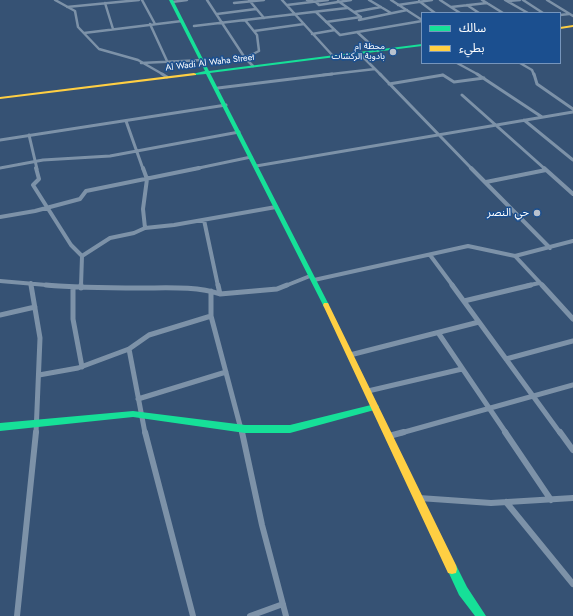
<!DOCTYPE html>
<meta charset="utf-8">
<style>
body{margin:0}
#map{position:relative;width:573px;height:616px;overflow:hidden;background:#365274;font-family:Jost,"Noto Sans Arabic",sans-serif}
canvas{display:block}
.legend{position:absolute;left:421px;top:12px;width:140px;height:52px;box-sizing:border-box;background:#1b4f8f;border:1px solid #7695bc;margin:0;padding:5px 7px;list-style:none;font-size:12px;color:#fff}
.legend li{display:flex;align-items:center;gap:8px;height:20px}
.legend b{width:20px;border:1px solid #7695bc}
</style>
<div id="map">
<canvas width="573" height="616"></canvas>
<ul class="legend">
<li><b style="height:5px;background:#16e098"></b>سالك</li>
<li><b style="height:5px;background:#ffcf43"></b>بطيء</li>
</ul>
</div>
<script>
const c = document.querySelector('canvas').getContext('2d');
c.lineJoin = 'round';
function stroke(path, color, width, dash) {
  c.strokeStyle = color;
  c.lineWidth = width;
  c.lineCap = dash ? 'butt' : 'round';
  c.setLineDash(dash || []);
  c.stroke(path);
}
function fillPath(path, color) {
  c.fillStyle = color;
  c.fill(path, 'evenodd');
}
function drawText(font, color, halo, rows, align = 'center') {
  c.font = font + ' Jost,"Noto Sans Arabic",sans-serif';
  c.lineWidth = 3;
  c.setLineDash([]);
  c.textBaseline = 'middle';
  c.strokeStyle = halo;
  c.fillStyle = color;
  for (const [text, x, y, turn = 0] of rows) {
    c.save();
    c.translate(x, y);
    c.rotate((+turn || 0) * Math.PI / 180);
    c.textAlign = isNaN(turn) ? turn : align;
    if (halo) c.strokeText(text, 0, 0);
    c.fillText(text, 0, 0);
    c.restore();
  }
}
stroke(new Path2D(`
 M55,0L75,11L78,27L99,49L138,60L164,75
 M142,0L155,24
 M207,0L245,58L253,66
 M249,0L264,18
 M282,0L333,56
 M307,0L316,2L319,5L351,0
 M369,0L391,13
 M391,0L422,20
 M440,0L460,13
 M482,0L503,13
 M505,0L528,13
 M523,0L543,13
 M547,0L573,16
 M338,1L361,17
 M419,1L435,13
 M508,1L520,0
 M172,2L187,0
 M105,3L113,29
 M234,3L264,0
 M287,5L328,0
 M398,5L432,0
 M467,5L479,13
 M67,7L139,0
 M451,7L487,3
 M316,12L340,35L422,21
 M354,12L381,7
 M217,14L256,9
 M560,15L569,14
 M245,20L257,35L259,51L245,58
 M359,20L407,10
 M326,22L361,17
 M150,24L167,61
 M194,26L347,8
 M254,31L304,24
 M357,32L378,51
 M84,33L182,21
 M312,34L335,30
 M359,53L381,75
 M141,63L203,60
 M457,63L479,75
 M520,63L532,70L534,75
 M323,75L375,69
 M442,75H443`), '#7d92a8', 2.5);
stroke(new Path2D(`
 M162,74L167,77
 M380,74L472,169
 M477,74L542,117
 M534,74L537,84L573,109
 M389,84L443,75L454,82L484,78
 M218,88L332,74
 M462,95L545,169
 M524,120L573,160
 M126,121L143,169
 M29,135L37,169
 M0,140L226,105
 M256,166L573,112
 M0,168L43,160L110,156L239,132
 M194,169L251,157`), '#7d92a8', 3);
stroke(new Path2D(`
 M36,168L39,179L33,185L71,245L82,256L81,286
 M143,168L147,179L143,209L145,228L174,225L276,207
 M471,168L550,248
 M544,168L573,194
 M486,182L546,170
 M0,217L35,211L80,199L86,191L199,168
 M204,220L218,286
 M430,255L453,286
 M82,256L110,238L134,233L145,228
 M515,256L543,286
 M314,280L468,246L515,256L573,241
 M0,281L58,286
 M31,283V286
 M285,286L310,276
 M526,286L539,283`), '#7d92a8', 4);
stroke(new Path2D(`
 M31,285L40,338L36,433
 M46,285C78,288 109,288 141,288C167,288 196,286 220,294L277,289L287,285
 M218,285L220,294
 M452,285L560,433
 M542,285L573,319
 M73,287V319L82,367
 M81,288V285
 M211,291V316L242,433
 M464,301L531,285
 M0,315L35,307
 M439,334L506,433
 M350,355L479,322
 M506,359L573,341
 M39,375L78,368L129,349
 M368,391L462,369
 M138,399L226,372
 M145,433L129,349L149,335L211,316
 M401,433L573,385`), '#7d92a8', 5);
stroke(new Path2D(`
 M145,432L193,616
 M242,432L262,525L286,616
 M505,432L551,500
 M560,432L573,450
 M389,436L404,432
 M419,498L491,503L573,498
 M506,502L573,584
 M17,616L36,432
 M250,616L283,604`), '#7d92a8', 6);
fillPath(new Path2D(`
 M169,0H173L209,71L422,44V46L210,73L329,305L328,307H324L323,305L206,74L194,75L192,74L205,71Z
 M375,404L378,405L379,407L378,409L290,433H245L133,417L0,431V423L133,411L245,425H290Z
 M452,564L456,565L467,587L486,616H475L459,595L447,569L448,565Z`), '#16e098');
fillPath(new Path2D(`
 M573,25V27L560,29V27Z
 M194,73L196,74V75L0,99V97Z
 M324,303H328L329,305L456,565L457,569L456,573L452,574L448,573L323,305Z`), '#ffcf43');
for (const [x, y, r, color] of [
 [393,52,4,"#b9c2ce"],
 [537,213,4,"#b9c2ce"]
]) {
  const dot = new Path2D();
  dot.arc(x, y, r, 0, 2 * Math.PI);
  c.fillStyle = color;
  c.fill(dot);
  stroke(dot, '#1b4f8f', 1.5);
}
drawText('9px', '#fff', '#1b4f8f', [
 ["محطة ام",385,47],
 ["بادوبة الركشات",385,57]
], 'right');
drawText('9px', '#fff', '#1b4f8f', [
 ["Al Wadi Al Waha Street",210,63,-7]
]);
drawText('11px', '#fff', '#1b4f8f', [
 ["حي النصر",529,213]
], 'right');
</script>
